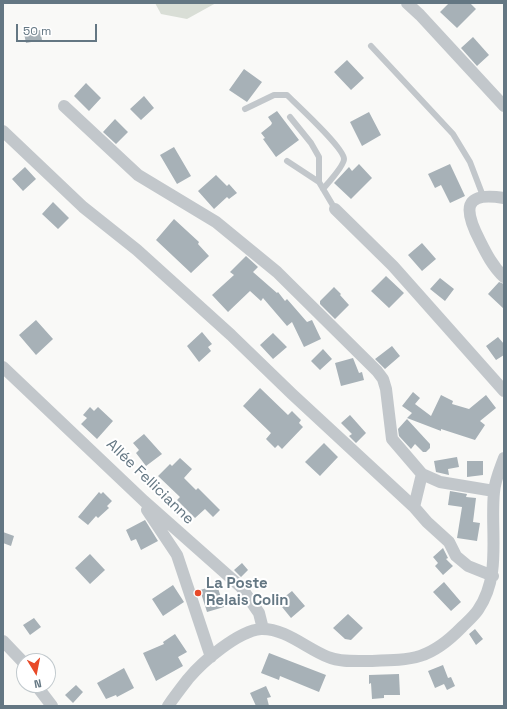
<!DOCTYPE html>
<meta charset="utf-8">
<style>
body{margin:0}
#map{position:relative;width:507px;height:709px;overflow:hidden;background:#f9f9f7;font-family:"Space Grotesk",sans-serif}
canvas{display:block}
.frame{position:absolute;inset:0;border:4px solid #647783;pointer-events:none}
.north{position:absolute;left:16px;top:653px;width:40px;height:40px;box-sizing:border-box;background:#fff;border:1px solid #c1c9cd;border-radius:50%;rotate:170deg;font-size:11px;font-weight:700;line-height:16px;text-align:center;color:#647783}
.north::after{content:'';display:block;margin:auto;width:14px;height:18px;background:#e84a29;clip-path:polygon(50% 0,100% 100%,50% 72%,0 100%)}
.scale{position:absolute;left:16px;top:24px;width:81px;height:18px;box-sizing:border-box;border:2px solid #647783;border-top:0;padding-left:5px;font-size:12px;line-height:14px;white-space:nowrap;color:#647783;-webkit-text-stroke:3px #fff;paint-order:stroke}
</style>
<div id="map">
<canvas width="507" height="709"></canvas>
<div class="frame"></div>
<div class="north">N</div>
<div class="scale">50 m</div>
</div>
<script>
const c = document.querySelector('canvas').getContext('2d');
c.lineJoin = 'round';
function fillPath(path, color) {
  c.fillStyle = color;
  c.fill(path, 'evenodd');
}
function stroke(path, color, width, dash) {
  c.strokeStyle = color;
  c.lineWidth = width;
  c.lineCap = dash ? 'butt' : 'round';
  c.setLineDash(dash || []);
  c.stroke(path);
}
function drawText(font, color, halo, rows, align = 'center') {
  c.font = font + ' "Space Grotesk",sans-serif';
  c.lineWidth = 4;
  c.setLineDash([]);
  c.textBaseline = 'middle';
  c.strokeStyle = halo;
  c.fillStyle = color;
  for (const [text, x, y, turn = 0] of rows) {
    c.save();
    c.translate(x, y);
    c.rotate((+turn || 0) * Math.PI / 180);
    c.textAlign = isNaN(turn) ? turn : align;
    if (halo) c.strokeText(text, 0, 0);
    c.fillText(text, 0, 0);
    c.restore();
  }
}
fillPath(new Path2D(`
 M155,3H216L187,19L161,14Z`), '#d9ded6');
fillPath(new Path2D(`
 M449,3H470L476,9L457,28L440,12Z
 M40,30L42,40L26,43L24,33Z
 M473,37L489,55L477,66L461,48Z
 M347,60L364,78L351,90L334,72Z
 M244,69L262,82L247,102L229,90Z
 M86,83L101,98L89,111L74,96Z
 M144,96L154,108L141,120L130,109Z
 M277,111L299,140L276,157L263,139L265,138L261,133L271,125L272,123L268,117Z
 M369,112L381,135L362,146L350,122Z
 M115,119L128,132L116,144L103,132Z
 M174,147L191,176L177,184L160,155Z
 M359,164L372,178L351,199L334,183L349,167L352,171Z
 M450,164L465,196L450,203L441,185L435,188L428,174Z
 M25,167L36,179L23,191L12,179Z
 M216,175L227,186L229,184L237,193L229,199L227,197L214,209L198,191Z
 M53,202L69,218L58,229L42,214Z
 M174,219L199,242L198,244L209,256L191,273L156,240Z
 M422,243L436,259L422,271L408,255Z
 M246,256L258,267L253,272L277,293L278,292L285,301L287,299L307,322L312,320L321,339L304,347L292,322L287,326L263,298L261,301L250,291L228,312L212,295L234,275L230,272Z
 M386,276L404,293L389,308L371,291Z
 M440,278L454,289L445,301L430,289Z
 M499,282L504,284V309L488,294Z
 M334,287L341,294L340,295L349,305L335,319L320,304V301Z
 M36,320L53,339L36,355L19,335Z
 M202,332L212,344L208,347L211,351L199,362L187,346Z
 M273,333L287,347L273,359L260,345Z
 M498,337L504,344V355L496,360L486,346Z
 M392,346L400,356L385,369L375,359Z
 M323,349L332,359L320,370L311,361Z
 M353,358L359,373L362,372L364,380L341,386L335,363Z
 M260,388L288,415L292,411L301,420L299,423L303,427L282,449L278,445L275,448L266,439L271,433L243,406Z
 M413,392L420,398L415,404L431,416L441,395L453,401L452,404L469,409L486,395L496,408L480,421L485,425L475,440L441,429V431L407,418L412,413L402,406Z
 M90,407L94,411L98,407L113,421L97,439L81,424L87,418L83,415Z
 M350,415L366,433L356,443L349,436L352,434L341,423Z
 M407,419L430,444V448L426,452H423L415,444L411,449L399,436L398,429Z
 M144,434L162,454L146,466L136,453L139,450L133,443Z
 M324,443L338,457L320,476L305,462Z
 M457,457L459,467L448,469L449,475L436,472L434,461Z
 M180,458L192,469L184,478L196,490L198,488L220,510L213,517L205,509L195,518L177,500L180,497L158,476L170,464L172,466Z
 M467,461H483V475L467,477Z
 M450,491L467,494L466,497L476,498L473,522L480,523L477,541L457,538L462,507L448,505Z
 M99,492L101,494L103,492L112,501L107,506L109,508L98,518L96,516L88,525L78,517Z
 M145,520L158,541L141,550L136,539L131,541L126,530Z
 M3,532L14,536L11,546L3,543Z
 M443,548L448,558L446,559L453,566L443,575L435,566L438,563L433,557Z
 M90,554L105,570L90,584L75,568Z
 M242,563L248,570L241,577L234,570Z
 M444,582L461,602L451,611L433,592Z
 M173,585L184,602L163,616L152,599Z
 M217,585L224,607L207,612L200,590Z
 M292,591L305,606L291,618L278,602Z
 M348,614L363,628L351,640L345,639L333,628Z
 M34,618L41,627L30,635L23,625Z
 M475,629L483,639L476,645L469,634Z
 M175,634L187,652L178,657L183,666L156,681L143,653L164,644L163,642Z
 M269,653L326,675L319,692L280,676L279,680L261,673Z
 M443,665L448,678L451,677L455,686L447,690L444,684L435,688L428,671Z
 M124,668L134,688L117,697L116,695L106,699L97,683Z
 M399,674L400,695H384V698L372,699L371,683L369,684V675Z
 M76,685L83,692L73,703L65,695Z
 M266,686L271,697L267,698L269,706H256L250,693Z`), '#a7b1b7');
stroke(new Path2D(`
 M371,46L453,134L470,162L483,196
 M245,109L274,95H287C297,105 344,148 344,159C344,166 328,183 323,189
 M290,117L311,143L319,157V182L335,209
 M287,161L319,182`), '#c2c7cb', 6);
stroke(new Path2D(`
 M407,3L420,15L504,106
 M64,106L138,175L216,222L277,272L377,371L383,379L386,389L392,439L422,474L440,482L494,491
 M3,131L83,207L137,250L231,335L292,394L414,507L427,522L449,542L456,556L468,566L493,576
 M504,198C462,191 464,210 480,241C486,253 493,267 504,277
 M335,209L393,266L504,391
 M3,367L144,501L241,587L259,613L263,629
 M414,507L422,474
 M147,510L177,555L211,657
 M3,641L24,663
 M36,685L52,706
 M168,706C174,697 181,688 188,679C202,662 238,631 261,629C285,628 307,649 328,657C340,662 354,661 367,661C411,660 429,661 462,627C467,622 474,616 478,610C502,575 490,532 494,492C495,480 500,469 504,458`), '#c2c7cb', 12);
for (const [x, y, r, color] of [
 [198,593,4,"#e84a29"]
]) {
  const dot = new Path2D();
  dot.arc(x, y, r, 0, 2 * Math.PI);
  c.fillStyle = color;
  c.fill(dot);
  stroke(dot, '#fff', 1.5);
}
drawText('15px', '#647783', '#fff', [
 ["Allée Fellicianne",150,482,44]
]);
drawText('bold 15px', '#647783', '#fff', [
 ["La Poste",206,584],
 ["Relais Colin",206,601]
], 'left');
</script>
